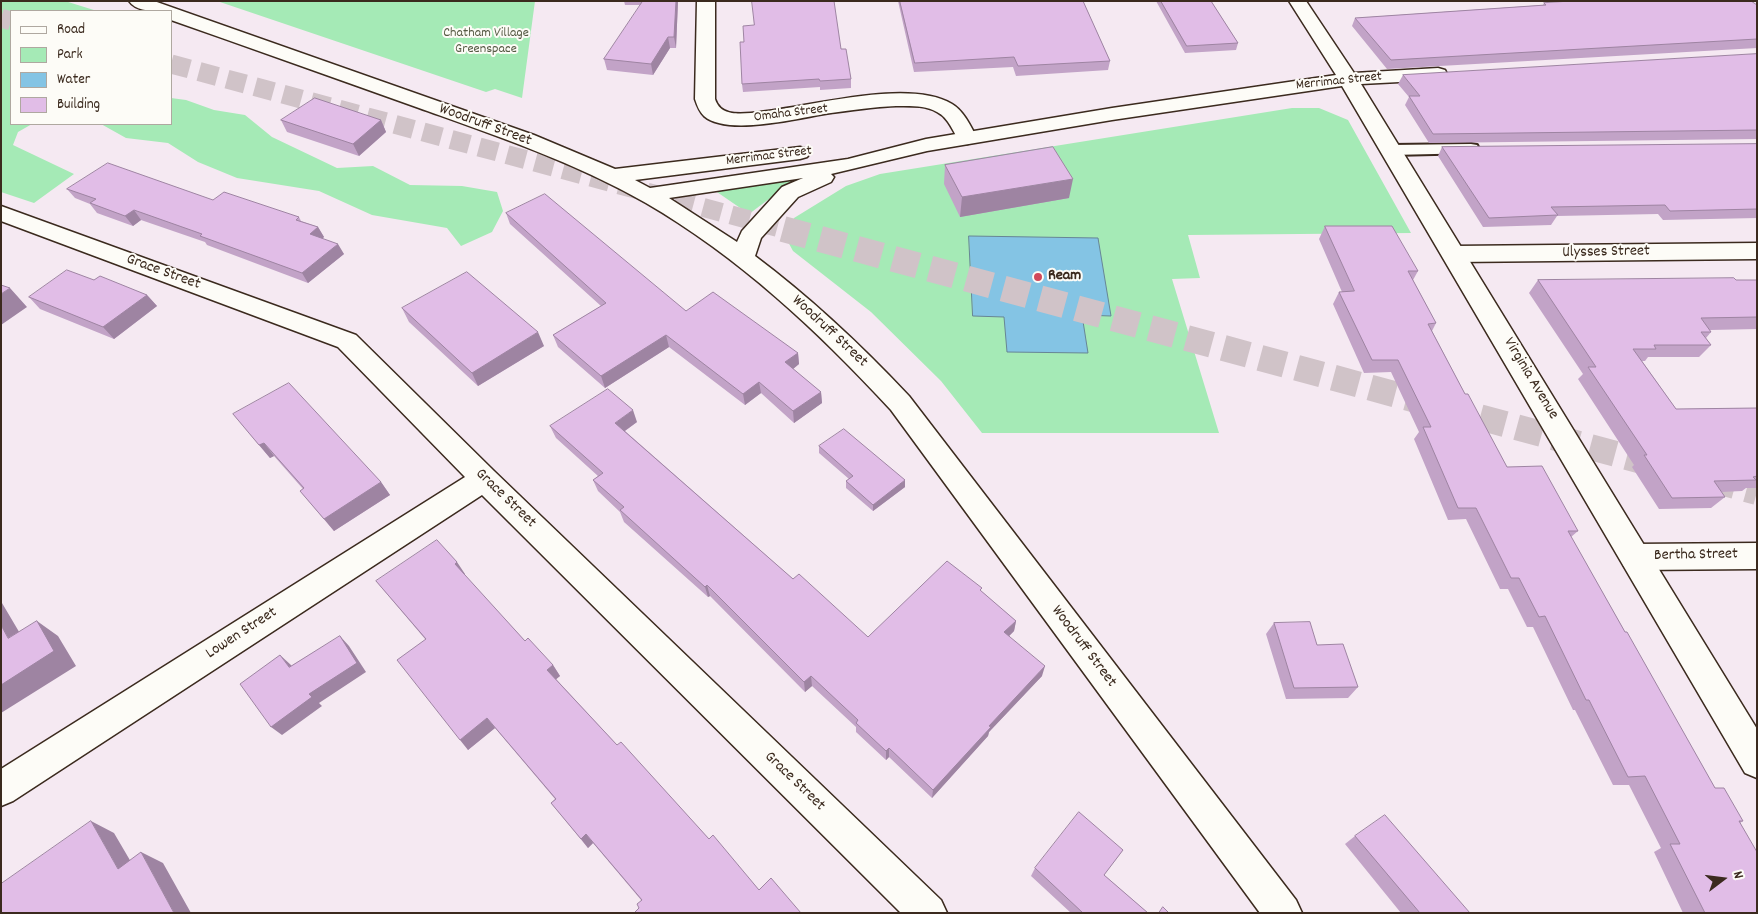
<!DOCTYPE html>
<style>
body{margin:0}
#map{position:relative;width:1758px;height:914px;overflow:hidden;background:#f5e9f2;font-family:Dekko,sans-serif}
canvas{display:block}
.frame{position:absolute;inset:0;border:2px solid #3b2a1e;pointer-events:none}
.legend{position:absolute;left:10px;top:10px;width:162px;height:115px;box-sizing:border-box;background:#fdfcf7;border:1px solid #afa8a0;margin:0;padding:6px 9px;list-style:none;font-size:15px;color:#3b2a1e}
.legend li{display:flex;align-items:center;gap:10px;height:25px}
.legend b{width:25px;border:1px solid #afa8a0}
.north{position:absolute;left:1698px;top:854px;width:50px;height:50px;-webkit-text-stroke:4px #fdfcf7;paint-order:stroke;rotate:75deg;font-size:14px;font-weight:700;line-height:20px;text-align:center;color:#3b2a1e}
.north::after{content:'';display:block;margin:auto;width:18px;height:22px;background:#3b2a1e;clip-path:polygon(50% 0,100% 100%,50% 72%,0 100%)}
</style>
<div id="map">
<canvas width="1758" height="914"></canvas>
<div class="frame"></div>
<ul class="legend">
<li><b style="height:6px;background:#fdfcf7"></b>Road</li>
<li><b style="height:14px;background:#a5eab6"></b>Park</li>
<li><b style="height:14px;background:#84c4e4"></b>Water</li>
<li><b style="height:14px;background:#e1bde7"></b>Building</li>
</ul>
<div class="north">N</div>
</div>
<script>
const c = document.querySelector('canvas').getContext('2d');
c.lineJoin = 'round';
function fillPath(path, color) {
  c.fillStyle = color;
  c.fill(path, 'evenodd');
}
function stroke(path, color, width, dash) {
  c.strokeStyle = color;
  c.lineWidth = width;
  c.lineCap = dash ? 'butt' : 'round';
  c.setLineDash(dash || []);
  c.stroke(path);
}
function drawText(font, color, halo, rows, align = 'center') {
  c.font = font + ' Dekko,sans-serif';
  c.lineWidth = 4;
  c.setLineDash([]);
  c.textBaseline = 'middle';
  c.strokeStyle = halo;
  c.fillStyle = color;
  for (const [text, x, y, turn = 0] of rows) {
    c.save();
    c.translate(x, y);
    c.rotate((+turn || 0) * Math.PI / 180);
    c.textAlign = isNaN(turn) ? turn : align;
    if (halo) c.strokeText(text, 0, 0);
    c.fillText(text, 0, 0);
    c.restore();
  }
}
fillPath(new Path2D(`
 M1,1H65L97,11H11V124H32L18,132L13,145L74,174L34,203L1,192Z
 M217,1H535L522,98L495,89L486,92Z
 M171,98L186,100L214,110L245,115L272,137L337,168L373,166L410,185L462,186L497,192L503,211L492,232L461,246L447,228L372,215L319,191L237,178L198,162L168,143L126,138L101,124H171Z
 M1292,108H1319L1348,120L1411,233L1188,235L1200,278L1172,279L1219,433H982L941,381L871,312L793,251L786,238L794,218L846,186L880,174Z
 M797,178L749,214L714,190Z`), '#a5eab6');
const water = new Path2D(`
 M969,236L1098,238L1111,316L1082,315L1088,353L1007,352L1004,317L973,316Z`);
fillPath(water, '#84c4e4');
stroke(water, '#678695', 1);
stroke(new Path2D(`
 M1,18L11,21
 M171,64L787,230`), '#d0c3c8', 19, [19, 10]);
stroke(new Path2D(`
 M783,229L1664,467
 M1710,479L1757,492`), '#d0c3c8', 26, [26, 12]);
const service = new Path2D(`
 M1471,144L1477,145L1479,149L1477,153L1392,155L1386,154L1384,150L1386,146L1392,145Z`);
const minor = new Path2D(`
 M697,1H715V99C720,115 736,114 751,113C803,109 907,77 952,104C964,111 971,127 977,138L974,142L967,144L960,142C953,132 949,118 937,112C925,105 910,106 896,106C874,107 853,110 831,113C802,117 728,137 704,116C699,111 697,105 695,99Z
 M1,206L356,335L494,471L941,900L947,913H901L482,495L13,801L1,806V769L465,477L338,347L1,221Z
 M1757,243V259L1455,262L1447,259L1444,254L1447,249L1455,246Z
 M1757,543V569L1635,570L1624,566L1620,557L1624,548L1635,544Z`);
const tertiary = new Path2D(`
 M129,1H154L534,135L615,169L800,147L807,149L810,153L807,157L800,159L635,180L650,188L848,159L926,139L1112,108L1336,75L1289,1H1306L1354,73L1438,68L1445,70L1447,74L1445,78L1438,80L1361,84L1757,729V778L1745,773L1342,86L1112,120L927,151L831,174L834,177L831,182L798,197L761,238L755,256C811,298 861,345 909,396L1296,900L1302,913H1260L891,410C818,331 739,257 646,203C574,162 497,136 419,108C337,79 254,49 171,20V11C158,11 137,13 129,1ZM803,178L782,187L742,231L737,242L669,198Z`);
stroke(service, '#3b2a1e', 4);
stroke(minor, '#3b2a1e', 3);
stroke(tertiary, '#3b2a1e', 3);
fillPath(service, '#fdfcf7');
fillPath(minor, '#fdfcf7');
fillPath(tertiary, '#fdfcf7');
fillPath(new Path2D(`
 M624,1H678L676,48H670L653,75L607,70L604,59L641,5H625Z
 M898,1H1083L1110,61L1108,70L1016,76L1013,67L914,72Z
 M1156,1H1211L1238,43L1236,50L1185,53Z
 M1544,3L1757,5V48L1387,69L1352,26L1355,18L1543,5Z
 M841,49L851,79V88L820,90V87L743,92L742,84Z
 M1757,54V139L1429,143L1405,105L1409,97L1398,84L1403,75Z
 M281,120H381L386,132L359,156L287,132Z
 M1757,144V218L1663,220L1658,214L1557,216L1551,225L1483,227L1438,156L1442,147Z
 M945,165L1069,198L960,217L944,184Z
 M67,189L213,200L299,217L301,221L318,227L324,237L322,239L344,254L308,283L207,245L205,242L141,220L133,226L97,213L90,204L75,198Z
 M506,213L686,311L798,353L799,364L793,369L821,392L822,403L794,423L761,393L745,405L669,347L605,388L558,347L553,335L601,306L510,224Z
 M1325,226L1418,271L1413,280L1436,323L1432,331L1465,394L1507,467L1578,531L1571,537L1625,632L1715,788L1743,821L1740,823L1757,913H1683L1654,852L1661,848L1629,785H1613L1575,710H1573L1533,627H1527L1508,589H1500L1466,519L1448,520L1414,439L1419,432L1391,372L1364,373L1333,304L1339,292H1342L1319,239Z
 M94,280L147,295L157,306L114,339L40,309L29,297Z
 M1538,280H1757V329L1710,330L1711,332L1706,338L1711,345L1699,357H1648L1645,361H1642L1676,409L1757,408V488H1746L1742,491L1721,492L1725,497L1711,508L1659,509L1632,467L1634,465L1578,379L1583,374L1529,293Z
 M402,308L544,346L478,386L409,322Z
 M233,414L381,482L390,495L334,531L300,491L303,489L274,456L270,458Z
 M637,422L625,431L793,579L868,637L981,591L1016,621L1014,631L1009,636L1042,676L989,732L988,736L932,798L889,757L886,760L856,732V727L812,686L805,692L710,596L708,597L624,522L620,512L598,491L593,480L598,476L556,438L550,426Z
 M819,446L905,487L873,511L846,488V481L849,479L819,453Z
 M465,574L464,575L525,641L553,665L560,676L556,679L617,745L759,890L801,913L639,908L641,900L593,843L588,848L551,803L555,799L495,728L468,750L425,639L376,581Z
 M1274,623L1317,645L1358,687L1348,698L1286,699L1266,634Z
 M1355,836L1470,913H1401L1345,844Z
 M1123,850L1104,875L1148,913H1071L1031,876L1035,868Z`), '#c2a3c7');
fillPath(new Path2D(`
 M676,1H678L676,48L674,37Z
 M668,37L670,48L653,75L651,64Z
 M381,120L386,132L359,156L353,144Z
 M1073,179L1069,198L960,217L962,197Z
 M134,210L141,220L133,226L125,216Z
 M318,227L324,237L316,244L310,234Z
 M338,244L344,254L308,283L302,273Z
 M10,288L27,307L1,325V294Z
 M147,295L157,306L114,339L103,327Z
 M538,332L544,346L478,386L472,373Z
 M666,335L669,347L605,388L601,376Z
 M798,353L799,364L787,374L785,362Z
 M759,382L761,393L745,405L743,394Z
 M821,392L822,403L794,423L793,411Z
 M633,410L637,422L619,435L615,423Z
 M264,443L274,456L270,458L259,445Z
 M905,480V487L873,511V505Z
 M381,482L390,495L334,531L324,519Z
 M457,562L465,574L462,576L455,564Z
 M707,585L710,596L708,597L705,587Z
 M1,602L2,603L31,652L8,638L1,625Z
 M37,621L58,636L76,666L1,713V685Z
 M1016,621L1014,631L1002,643L1004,632Z
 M340,636L349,646L366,672L319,703L322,706L282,735L271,727L309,694Z
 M280,655L291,665L300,677L289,667Z
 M553,665L560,676L554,681L547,670Z
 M1045,666L1042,676L989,732L988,736L932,798L933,790L989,726Z
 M811,676L812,686L805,692L804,682Z
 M487,718L495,728L468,750L460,740Z
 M889,748V757L886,760V751Z
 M91,821L114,833L141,879L118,869Z
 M586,834L593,843L588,848L581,839Z
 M141,852L163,863L191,913H174Z`), '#9e84a2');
const building = new Path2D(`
 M643,1H676L674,37H668L651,64L604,59Z
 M752,1H834L841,49H846L851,79L820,81L819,79L742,84L740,42H744L743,26L754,25Z
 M900,1H1083L1110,61L1018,66L1014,57L915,63Z
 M1161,1H1211L1238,43L1187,46Z
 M1571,1H1751L1757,5V39L1391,60L1355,18L1546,5L1544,3Z
 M1757,54V130L1433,134L1409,96H1420L1403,75Z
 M315,98L381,120L353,144L281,120Z
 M1757,144V209L1670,211L1665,205L1551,207L1558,215L1489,218L1442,147Z
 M1053,147L1073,179L962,197L945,165Z
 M108,163L213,200L224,192L299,217L296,220L318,227L310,234L338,244L302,273L200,236L202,234L134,210L125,216L90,203L96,199L67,189Z
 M545,194L686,311L713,292L798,353L785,362L821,392L793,411L759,382L743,394L666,335L601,376L553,335L606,303L506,213Z
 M1325,226H1392L1418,271H1408L1436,323L1428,324L1465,394H1468L1507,467L1542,466L1578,531H1568L1625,632H1627L1715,788H1724L1743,821H1739L1757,852V913H1705L1670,844H1680L1645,776L1628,777L1589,700H1586L1545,616L1539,617L1519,578H1511L1476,508H1458L1423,427H1431L1398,360H1372L1339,292L1354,291Z
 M67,270L94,280L100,276L147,295L103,327L29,297Z
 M467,272L538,332L472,373L402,308Z
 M1734,278L1736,280H1757V317L1701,318L1711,332H1701L1711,345H1654L1656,349H1633L1676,409L1757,408V476L1753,477L1756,480L1714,481L1725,497L1672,498L1644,455H1647L1588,367H1596L1538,280Z
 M1,285L10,288L1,294Z
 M289,383L381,482L324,519L300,491L304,488L264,443L259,445L233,414Z
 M608,389L633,410L615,423L793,579L799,574L868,637L947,561L982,588L980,590L1016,621L1004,632L1045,666L989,726L991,727L933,790L889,748L886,751L856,723L858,720L811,676L804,682L707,585L705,587L620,510L624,507L593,480L603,473L550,426Z
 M844,429L905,480L873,505L846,481L853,476L819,446Z
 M437,540L457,562L455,564L525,641L528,638L553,665L547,670L617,745L621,742L709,839L713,835L759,890L771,878L801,913H634L639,908L637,904L642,900L586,834L581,839L551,803L556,799L487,718L460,740L397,660L426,639L376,581Z
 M37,621L54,651L1,685V625L8,638Z
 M1310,622L1317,645L1343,644L1358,687L1294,688L1274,623Z
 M340,636L357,663L309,694L312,697L271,727L240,684L280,655L289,667Z
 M1079,812L1123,850L1104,875L1148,913H1083L1035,868Z
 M1385,815L1470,913H1420L1355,836Z
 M91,821L118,869L141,852L174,913H2L1,910V884Z
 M1163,907L1169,913H1159Z`);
fillPath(building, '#e1bde7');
stroke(building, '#9e84a2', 1);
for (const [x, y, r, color] of [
 [1038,277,5,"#d1495b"]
]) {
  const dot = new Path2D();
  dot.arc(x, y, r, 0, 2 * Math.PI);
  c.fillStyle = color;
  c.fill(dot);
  stroke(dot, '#fdfcf7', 2);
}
drawText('14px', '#565a44', '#fdfcf7', [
 ["Chatham Village",486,34],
 ["Greenspace",486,50]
]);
drawText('14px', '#3b2a1e', '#fdfcf7', [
 ["Merrimac Street",1339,82,-6],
 ["Omaha Street",791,114,-7],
 ["Merrimac Street",769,157,-7]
]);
drawText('16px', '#3b2a1e', '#fdfcf7', [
 ["Woodruff Street",485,126,20],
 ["Ulysses Street",1606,253,-1],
 ["Grace Street",163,273,20],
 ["Woodruff Street",829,332,43],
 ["Virginia Avenue",1530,379,59],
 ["Grace Street",505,499,44],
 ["Bertha Street",1696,556,-1],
 ["Lowen Street",242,634,-33],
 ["Woodruff Street",1083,647,53],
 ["Grace Street",794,782,44]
]);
drawText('bold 16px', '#3b2a1e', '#fdfcf7', [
 ["Ream",1048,277]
], 'left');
</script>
